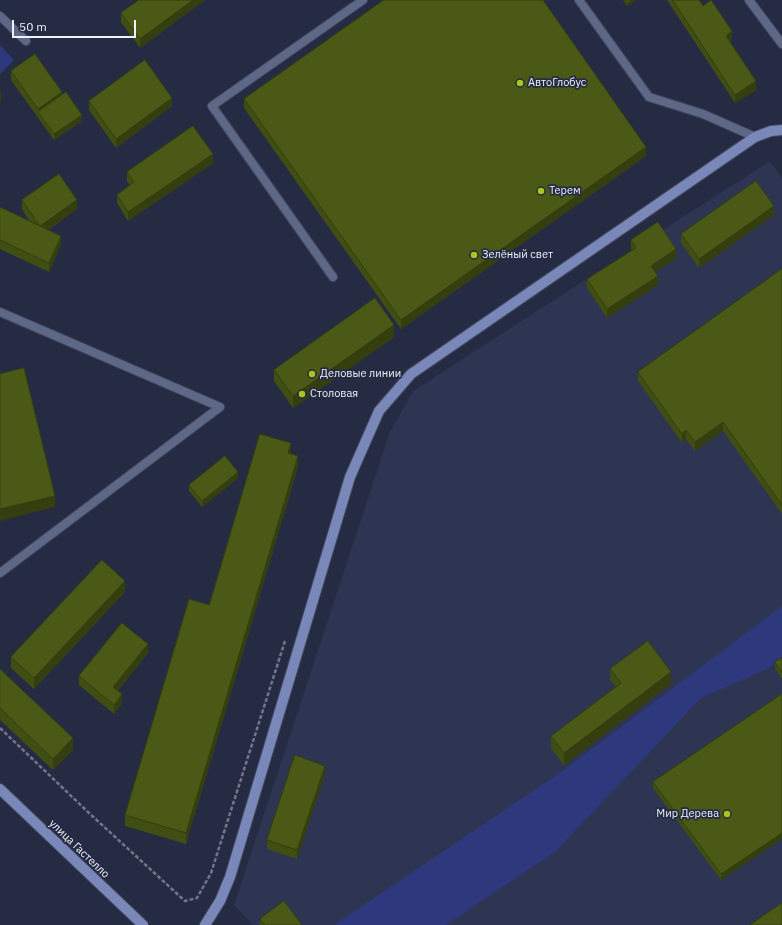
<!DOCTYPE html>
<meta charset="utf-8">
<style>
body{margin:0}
#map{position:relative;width:782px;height:925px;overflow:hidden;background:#252b43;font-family:"IBM Plex Sans",sans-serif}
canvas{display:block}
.scale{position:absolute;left:12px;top:20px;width:124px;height:18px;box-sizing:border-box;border:2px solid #eff2fc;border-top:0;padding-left:5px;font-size:12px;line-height:14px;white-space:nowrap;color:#eff2fc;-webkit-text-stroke:3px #252b43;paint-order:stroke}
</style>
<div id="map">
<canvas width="782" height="925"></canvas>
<div class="scale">50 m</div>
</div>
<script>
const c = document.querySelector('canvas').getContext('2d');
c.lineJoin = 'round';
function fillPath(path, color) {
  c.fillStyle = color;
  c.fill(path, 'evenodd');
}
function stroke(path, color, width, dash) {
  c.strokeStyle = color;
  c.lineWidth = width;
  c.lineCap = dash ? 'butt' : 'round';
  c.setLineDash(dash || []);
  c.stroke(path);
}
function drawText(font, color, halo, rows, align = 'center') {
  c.font = font + ' "IBM Plex Sans",sans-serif';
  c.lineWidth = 3.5;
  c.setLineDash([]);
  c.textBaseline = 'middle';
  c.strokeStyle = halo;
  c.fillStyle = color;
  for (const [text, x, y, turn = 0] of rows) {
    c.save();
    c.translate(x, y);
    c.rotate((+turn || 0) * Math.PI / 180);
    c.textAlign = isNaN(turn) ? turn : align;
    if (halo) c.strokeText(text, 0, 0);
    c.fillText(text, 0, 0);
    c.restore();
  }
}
fillPath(new Path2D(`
 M770,161L782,178V925H253L234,905L390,432L413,391Z`), '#2d3552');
fillPath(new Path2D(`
 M0,45L14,60L0,74Z
 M782,606V657L769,668L701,698L555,852L446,925H334L564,770Z`), '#2d397c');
const lane = new Path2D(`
 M579,0L649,97L703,114L755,137
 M749,0L782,44
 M0,16L26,41
 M333,277L212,106L363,0
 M0,312L220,407L0,573`);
const secondary = new Path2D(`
 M0,789L143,925
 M205,925L220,901L230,877L350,477L379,411L411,374L755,137L771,131L782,130`);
stroke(lane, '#41475d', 10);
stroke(secondary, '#41475d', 12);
stroke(new Path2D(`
 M0,728L89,813L185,901L197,898L211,873L285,641`), '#717688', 2.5, [4, 2]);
stroke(lane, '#5d6786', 8);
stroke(secondary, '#7987b9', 10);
fillPath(new Path2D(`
 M139,0H205L140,48L121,22V13Z
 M623,0H636L627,6Z
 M667,0H699L703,6L732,40L730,42L756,90L735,103Z
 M11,71L82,121L54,140L11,80Z
 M244,99L646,156L401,329L244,108Z
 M89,101L172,106L116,148L89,110Z
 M213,163L128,221L117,203V195L130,185L127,181V172Z
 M22,200L77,209L48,230L61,245L49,272L0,249V207L30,222L22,209Z
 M774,215L699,268L681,243V234Z
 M631,240L676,258L655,272L658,285L607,318L587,288V279L632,250L631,249Z
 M782,269V514L723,431L695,451L686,439L682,443L638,381V372Z
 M394,337L293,408L274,381V370Z
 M291,454L298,467L186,844L125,826V815L209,605Z
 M238,478L202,507L189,491V485Z
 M125,592L34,689L11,668V657Z
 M148,653L118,690L122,703L114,714L79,685V676Z
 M782,658V679L775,668V662Z
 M0,669L73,750L53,770L0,720Z
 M610,669L671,684L564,765L551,748V736L616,687L610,680Z
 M782,694V839L721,880L653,788V782Z
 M325,774L297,859L267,849V840Z
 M260,919L302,925H260Z`), '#404d13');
fillPath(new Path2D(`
 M193,0H205L140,48V39Z
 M632,0H636L627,6V3Z
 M732,31V40L726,45V36Z
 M756,81V90L735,103V95Z
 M1,90V102L0,103V92Z
 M62,92V101L38,112V109Z
 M172,98V106L116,148V139Z
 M82,115V121L54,140V134Z
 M646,147V156L401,329V320Z
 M213,154V163L128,221V212Z
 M77,200V209L40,235V226Z
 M774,206V215L699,268V259Z
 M61,236V245L49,272V263Z
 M676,249V258L651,275V266Z
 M658,276V285L607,318V309Z
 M394,325V337L293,408V396Z
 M723,422V431L695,451V442Z
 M686,430V439L682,443V434Z
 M291,443V455L288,453Z
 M298,456V467L186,844V833Z
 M238,472V478L202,507V501Z
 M55,496V507L0,521V509Z
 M125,581V592L34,689V678Z
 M148,644V653L113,695V687Z
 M671,672V684L564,765V753Z
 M122,694V703L114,714V705Z
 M73,738V750L53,770V759Z
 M325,766V774L297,859V850Z
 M782,833V839L721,880V874Z`), '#343e0f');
const building = new Path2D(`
 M139,0H193L140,39L121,13Z
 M384,0H543L646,147L401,320L244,99Z
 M625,0H632L627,3Z
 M673,0H699L703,6L711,0L732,31L726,36L756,81L735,95Z
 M35,54L62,92L38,109L11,71Z
 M145,60L172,98L116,139L89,101Z
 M66,92L82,115L54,134L38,112Z
 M193,126L213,154L128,212L117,195L134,182L127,172Z
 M59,174L77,200L40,226L22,200Z
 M756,181L774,206L699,259L681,234Z
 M0,207L61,236L49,263L0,240Z
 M658,222L676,249L651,266L658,276L607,309L587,279L636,248L631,240Z
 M782,269V505L723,422L695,442L686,430L682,434L638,372Z
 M375,298L394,325L293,396L274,370Z
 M24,368L55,496L0,509V374Z
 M260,434L291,443L288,453L298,456L186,833L125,815L189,599L209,605Z
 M225,456L238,472L202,501L189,485Z
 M102,560L125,581L34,678L11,657Z
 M122,623L148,644L113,687L122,694L114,705L79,676Z
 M648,641L671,672L564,753L551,736L621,683L610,669Z
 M782,658V673L775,662Z
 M0,669L73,738L53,759L0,708Z
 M782,694V833L721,874L653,782Z
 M295,755L325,766L297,850L267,840Z
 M284,901L302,925H265L260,919Z
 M782,903V925H750Z`);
fillPath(building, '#4b5916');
stroke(building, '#343e0f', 1);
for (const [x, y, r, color] of [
 [520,83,4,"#a8c71d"],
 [541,191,4,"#a8c71d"],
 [474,255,4,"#a8c71d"],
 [312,374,4,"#a8c71d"],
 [302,394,4,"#a8c71d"],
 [727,814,4,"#a8c71d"]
]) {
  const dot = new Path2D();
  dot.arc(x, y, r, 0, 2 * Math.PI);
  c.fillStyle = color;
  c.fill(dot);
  stroke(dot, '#252b43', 1.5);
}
drawText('11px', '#eff2fc', '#252b43', [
 ["АвтоГлобус",528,83],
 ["Терем",549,191],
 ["Зелёный свет",482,255],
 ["Деловые линии",320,374],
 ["Столовая",310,394],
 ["Мир Дерева",719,814,"right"]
], 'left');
drawText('11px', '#eff2fc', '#252b43', [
 ["улица Гастелло",79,849,44]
]);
</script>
